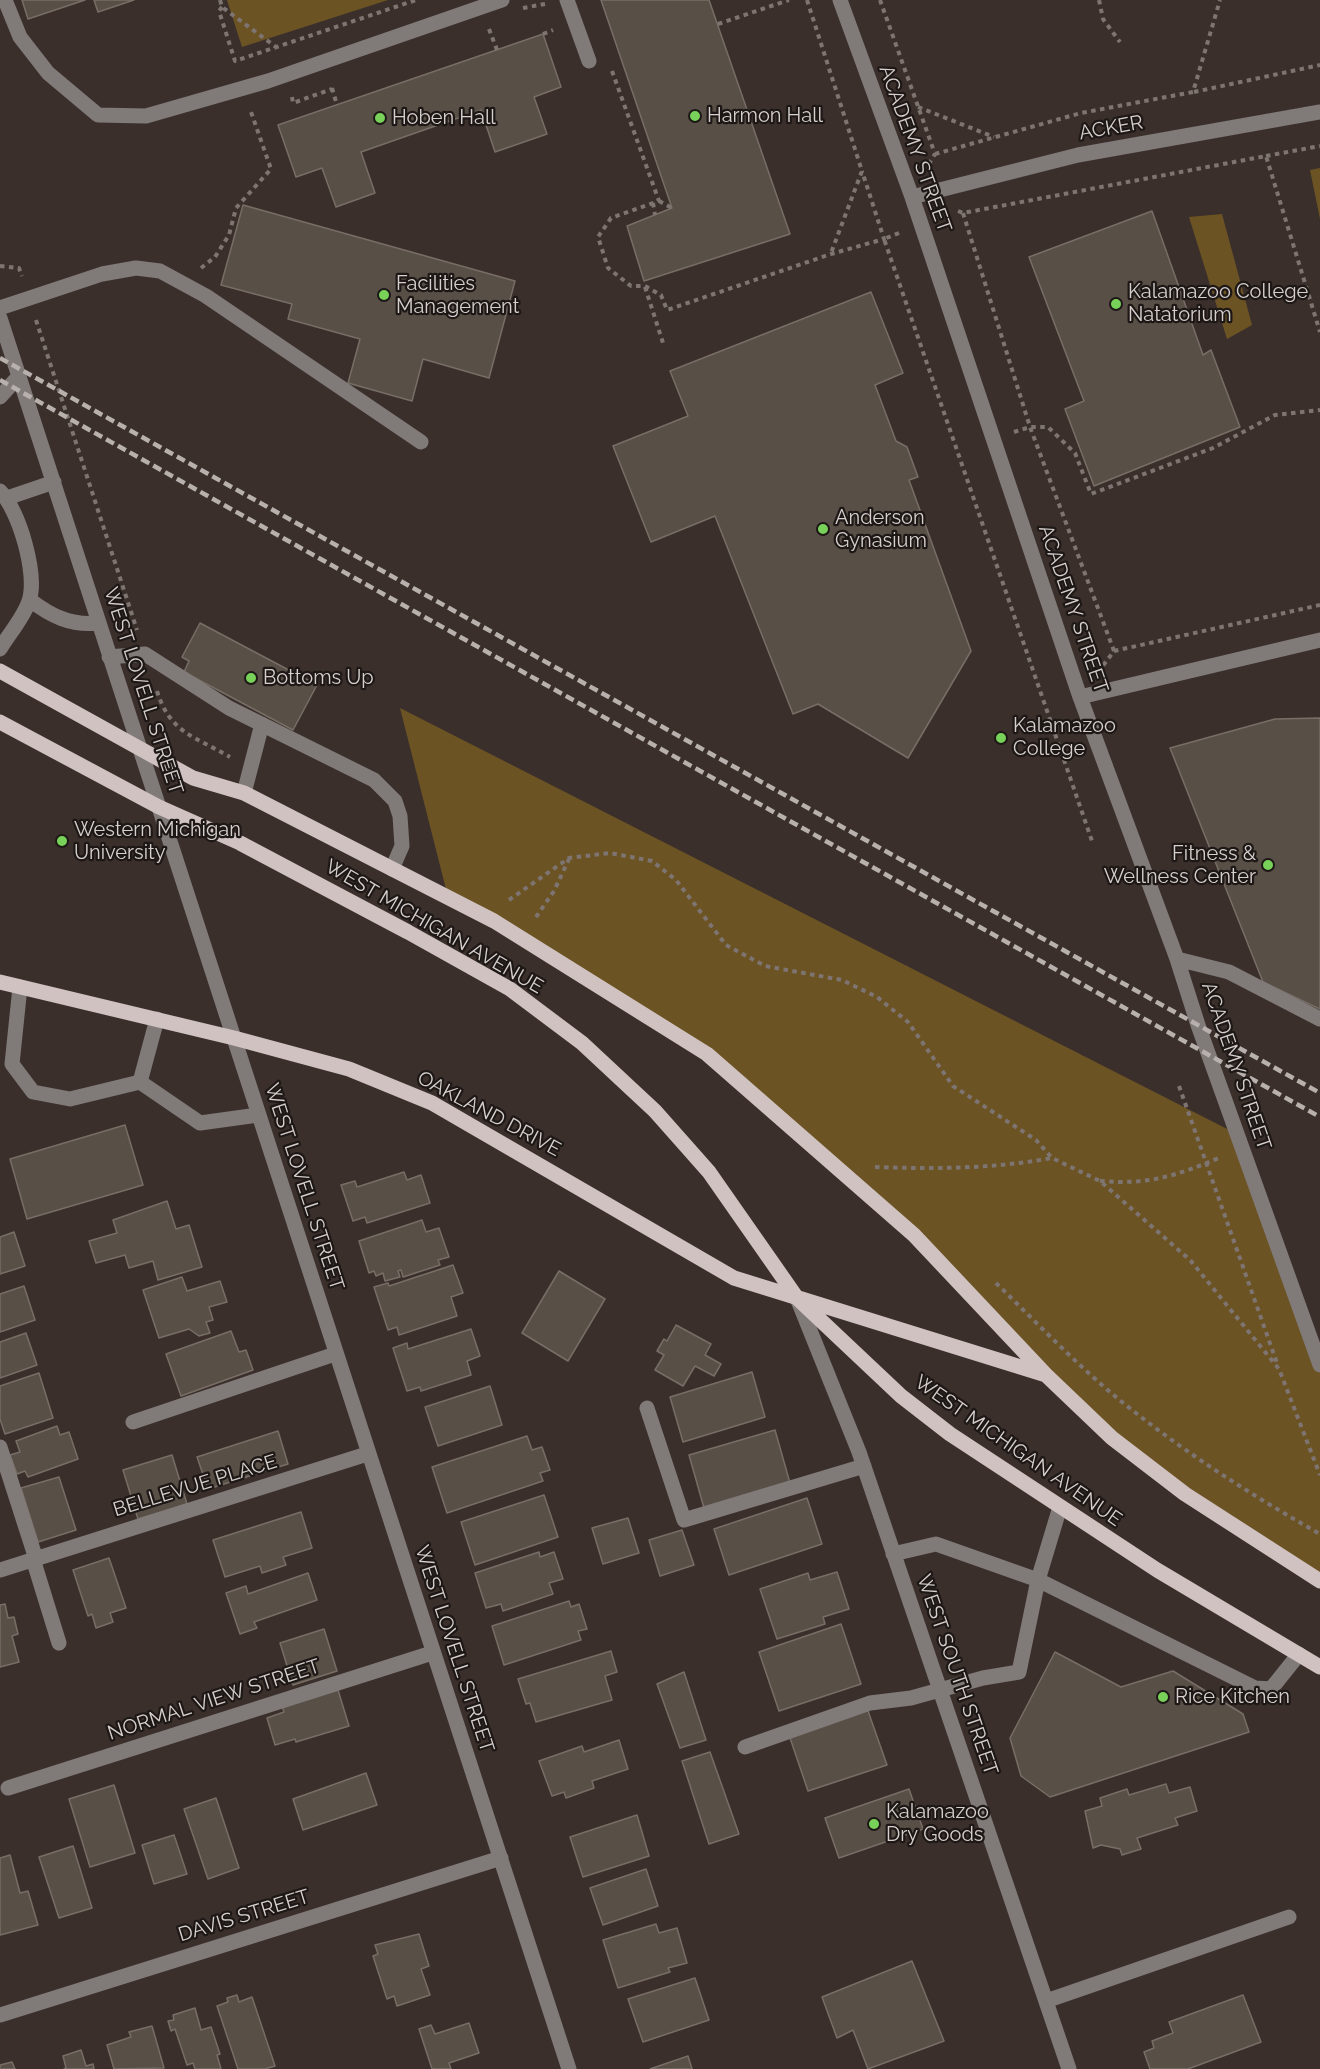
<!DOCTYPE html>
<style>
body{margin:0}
canvas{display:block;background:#3a2f2b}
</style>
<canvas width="1320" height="2069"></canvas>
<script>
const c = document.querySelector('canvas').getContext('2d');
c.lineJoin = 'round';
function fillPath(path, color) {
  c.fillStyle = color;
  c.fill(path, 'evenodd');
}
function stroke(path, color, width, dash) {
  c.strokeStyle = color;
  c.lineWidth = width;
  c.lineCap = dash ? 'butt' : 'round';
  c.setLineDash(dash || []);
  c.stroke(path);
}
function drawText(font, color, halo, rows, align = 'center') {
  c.font = font + ' Raleway,sans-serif';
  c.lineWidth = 4.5;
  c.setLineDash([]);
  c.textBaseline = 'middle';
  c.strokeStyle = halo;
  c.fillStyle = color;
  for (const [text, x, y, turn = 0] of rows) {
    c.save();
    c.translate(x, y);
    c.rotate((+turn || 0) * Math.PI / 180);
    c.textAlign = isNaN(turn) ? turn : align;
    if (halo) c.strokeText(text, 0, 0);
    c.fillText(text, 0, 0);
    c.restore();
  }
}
fillPath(new Path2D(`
 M227,0H388L242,47Z
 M1320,168V219L1310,170Z
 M1222,214L1252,325L1227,339L1189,217Z
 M400,708L1237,1134L1320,1365V1581L1112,1438L914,1235L707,1054L448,897Z`), '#6c5324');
const building = new Path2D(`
 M22,0H85L28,19Z
 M94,0H134L98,12Z
 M601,0H709L790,234L644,281L627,226L672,208Z
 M543,34L561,87L534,97L547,134L495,152L481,110L361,152L375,193L336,207L322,168L296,177L278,125Z
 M243,205L515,281L489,378L423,359L412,401L348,383L360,339L288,319L292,304L221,285Z
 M1152,211L1203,355L1211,350L1240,427L1094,486L1065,409L1084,401L1029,257Z
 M871,292L903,373L875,385L896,441L907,447L918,477L909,480L971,651L908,758L818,704L793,714L715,516L651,542L613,446L688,416L670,371Z
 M200,623L317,685L293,730L184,672L189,661L182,657Z
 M1320,718V1009L1263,982L1170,748L1275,719Z
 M125,1125L143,1185L27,1219L10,1159Z
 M404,1172L407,1180L421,1175L430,1203L367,1223L365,1217L353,1221L341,1185L355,1181L357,1187Z
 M167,1201L176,1229L189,1225L202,1267L158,1280L153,1261L129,1268L125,1255L96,1263L89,1241L117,1233L113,1220Z
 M422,1220L426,1232L439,1228L449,1257L438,1260L440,1265L403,1277L401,1270L398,1271L400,1277L385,1281L383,1273L376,1276L374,1271L369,1273L359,1241Z
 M14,1232L25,1266L0,1274V1237Z
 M453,1265L463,1293L451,1297L457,1316L399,1335L397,1327L388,1330L374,1287L388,1283L389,1286Z
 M559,1271L605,1299L568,1361L522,1333Z
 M182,1277L187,1291L220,1281L227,1302L209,1307L213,1320L206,1322L210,1333L199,1336L189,1329L159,1338L143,1290Z
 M24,1286L35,1320L0,1332V1294Z
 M676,1325L711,1344L705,1355L721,1364L714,1376L695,1366L683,1386L655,1370L664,1355L657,1351L664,1339L667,1341Z
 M471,1329L480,1356L467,1361L471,1375L421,1391L420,1387L407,1391L393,1348L407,1343L408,1349Z
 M231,1331L239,1352L246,1350L253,1370L181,1396L166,1354Z
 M26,1333L37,1365L0,1378V1342Z
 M752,1372L765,1417L683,1442L670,1397Z
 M39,1373L53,1418L5,1434L0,1419V1386Z
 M490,1386L502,1425L438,1446L425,1407Z
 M57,1426L60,1435L69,1432L78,1459L28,1477L25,1471L17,1474L10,1455L20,1452L16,1441Z
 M775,1430L790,1483L704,1508L689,1455Z
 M278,1431L288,1464L208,1489L197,1457Z
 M527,1436L532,1450L542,1447L550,1470L540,1473L543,1481L447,1513L432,1467Z
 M172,1455L187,1504L138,1519L123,1470Z
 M59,1477L76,1530L38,1542L21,1488Z
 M544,1495L558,1537L475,1565L461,1522Z
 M807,1498L822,1544L729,1575L714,1529Z
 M301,1512L312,1548L283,1557L286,1565L262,1573L260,1566L225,1577L213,1540Z
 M628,1518L639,1553L603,1564L592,1528Z
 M682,1530L694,1565L660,1576L649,1540Z
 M539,1552L540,1557L554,1552L563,1579L549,1583L553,1594L503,1611L501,1604L486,1608L475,1573Z
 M109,1558L126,1608L110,1613L113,1622L96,1628L92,1614L88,1616L73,1570Z
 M837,1572L849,1609L823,1617L825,1624L777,1639L760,1589L808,1573L810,1580Z
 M308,1573L317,1600L254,1622L257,1628L240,1634L226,1593L246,1586L248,1594Z
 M569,1601L571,1607L579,1604L587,1629L578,1631L581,1640L504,1665L492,1626Z
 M5,1604L8,1618L14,1617L18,1634L12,1636L19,1662L0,1667V1605Z
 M841,1624L861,1684L779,1711L759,1652Z
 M324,1629L337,1671L293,1685L280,1643Z
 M611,1651L617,1672L605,1676L612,1700L536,1722L530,1703L526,1704L518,1679Z
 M1055,1652L1121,1687L1173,1671L1243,1714L1249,1732L1050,1797L1021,1776L1010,1738Z
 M684,1672L706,1740L680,1748L657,1684Z
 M338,1690L349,1726L296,1742L295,1739L275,1745L267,1718L284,1712L282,1706Z
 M867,1708L887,1765L808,1791L789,1735Z
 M619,1740L628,1769L592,1781L594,1788L566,1798L564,1792L552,1796L539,1761L582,1746L584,1752Z
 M710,1752L739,1834L709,1844L682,1761Z
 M366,1773L377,1805L303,1830L293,1799Z
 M1166,1784L1169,1793L1190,1787L1197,1811L1175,1818L1178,1825L1137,1838L1141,1849L1122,1855L1120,1849L1101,1845L1093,1848L1085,1811L1102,1806L1100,1798L1127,1789L1129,1795Z
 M114,1785L135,1853L90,1867L69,1799Z
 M909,1789L923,1829L839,1858L825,1818Z
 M216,1798L239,1868L208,1879L184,1809Z
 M637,1815L649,1856L583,1877L570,1837Z
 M174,1835L187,1874L154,1884L142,1845Z
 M73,1846L92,1908L59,1918L39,1857Z
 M10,1855L20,1893L28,1891L38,1925L0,1935V1858Z
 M646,1869L658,1906L603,1925L590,1888Z
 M656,1924L659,1933L677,1928L687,1963L668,1968L670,1972L618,1988L603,1940Z
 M419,1934L429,1966L421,1969L430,1995L397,2006L394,1996L387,1999L373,1956L378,1954L375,1945Z
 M912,1961L944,2041L868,2069L853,2030L837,2038L822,1997Z
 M695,1978L709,2020L643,2042L628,1999Z
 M237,1995L239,2002L252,1997L275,2066L265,2069H238L217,2006L228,2002L227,1998Z
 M1243,1995L1261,2042L1188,2069H1150L1144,2052L1154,2048L1152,2041L1173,2033L1169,2022Z
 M195,2008L201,2030L211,2027L220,2054L217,2055L221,2069H195L193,2063L187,2065L175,2029L171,2031L168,2021L174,2020L173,2015Z
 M469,2023L479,2053L449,2063L451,2069H432L419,2029L431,2025L435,2034Z
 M152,2026L164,2068L114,2069L107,2045L131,2037L129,2032Z
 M81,2050L86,2066L93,2064L94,2069H64L66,2068L63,2056Z
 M688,2056L692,2069H650Z
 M12,2062L15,2069H0V2065Z`);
fillPath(building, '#584f47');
stroke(building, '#786e66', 1.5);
stroke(new Path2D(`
 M220,0L222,7L276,47
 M807,0L862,171L831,253
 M880,0L935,154L927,167
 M1099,0L1103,19L1120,42
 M222,7L219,11L235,61L416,0
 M523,8L545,4
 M718,24L789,0
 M489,29L497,50
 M543,34L553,30
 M612,71L659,201L611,218L598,237L608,268L631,286H645L661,295L667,310L831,254L884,239L862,171
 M332,88L337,105
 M1194,92L1320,65
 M292,97L293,103L332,89
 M918,107L994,137
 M935,154L1081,113L1193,92L1220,0
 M1266,156L1320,146
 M659,201L672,208
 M653,203L655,215
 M958,211L963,213L1266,156L1320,332
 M963,213L1030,427L1114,651L1102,667
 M899,233L884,239L1093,844
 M0,266L19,268L22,276
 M201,268L215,257L229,235L236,208L271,169L250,109
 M645,287L664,346
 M36,320L137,630
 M1014,432L1030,427H1048L1075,453L1091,494L1213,448L1275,415L1320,410
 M1114,651L1320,605
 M157,691C170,733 194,736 230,757
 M509,900L569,858L610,853L652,861L676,880L726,945L765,966L842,980L877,997L908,1022L953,1086L1036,1140L1052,1158L1100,1181L1190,1260L1279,1369L1320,1475
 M536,917L554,891L569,859
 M1179,1086L1278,1366
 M875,1167C935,1169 992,1169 1052,1158
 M1100,1181C1149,1185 1175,1176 1219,1158
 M996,1283C1037,1323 1078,1366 1122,1402C1184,1452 1251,1495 1320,1534`), '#7e7572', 4, [4.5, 4.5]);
stroke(new Path2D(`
 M5,0L20,37L48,73L98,115L146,116L268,81L502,0
 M567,0L589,61
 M840,0L912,197L1080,697L1177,959L1198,1025L1320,1365
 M912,197L1078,155L1320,112
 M0,308L102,274L136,268L160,271L206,296L421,442
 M0,318L569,2069
 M0,397L19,376
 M0,491C19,510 38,575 29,601C24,617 9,634 0,649
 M7,498L54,482
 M30,600C51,616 71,626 98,623
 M109,657L145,654L229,708L374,780L395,801L400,816L402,846L392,869
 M1080,697L1320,640
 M244,793L262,724
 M1177,959L1229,972L1320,1019
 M20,987L12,1064L33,1092L70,1099L140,1082L157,1019
 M140,1082L200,1123L258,1115
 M797,1298L859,1452L1069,2069
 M647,1408L684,1520L864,1466
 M133,1422L335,1354
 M0,1447L36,1559
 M893,1554L936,1544L1038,1580L1060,1507
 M33,1559L59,1643
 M0,1570L367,1454
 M745,1747L870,1703L911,1698L983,1678L1019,1672L1038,1580L1255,1688L1271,1689L1299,1654
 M8,1788L432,1653
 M1046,2001L1289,1917
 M0,2015L501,1858`), '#807a79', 15);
stroke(new Path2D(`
 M0,671L193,778L244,793L494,921L707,1054L914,1235L1046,1375L1112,1438L1185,1494L1320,1581
 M0,722L159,807L240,843L408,932L510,989L582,1043L655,1111L709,1172L797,1298L901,1396L950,1434L1157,1570L1320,1667
 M0,982L234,1038L349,1069L432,1103L734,1278L1043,1374`), '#cfc2c1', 15);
stroke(new Path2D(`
 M0,358L1320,1093
 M0,380L1320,1117`), '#b8b0ad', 4.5, [9, 4.5]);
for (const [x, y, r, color] of [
 [695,116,6,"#78d259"],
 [380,118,6,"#78d259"],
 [384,295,6,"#78d259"],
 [1116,304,6,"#78d259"],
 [823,529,6,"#78d259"],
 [251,678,6,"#78d259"],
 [1001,738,6,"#78d259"],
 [62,841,6,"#78d259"],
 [1268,865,6,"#78d259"],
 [1163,1697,6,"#78d259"],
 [874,1824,6,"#78d259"]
]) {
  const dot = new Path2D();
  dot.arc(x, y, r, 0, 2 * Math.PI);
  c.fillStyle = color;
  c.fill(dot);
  stroke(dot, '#1d1816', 2);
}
drawText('20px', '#d6cfcd', '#1d1816', [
 ["Harmon Hall",707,116],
 ["Hoben Hall",392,118],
 ["Facilities",396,284],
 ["Management",396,307],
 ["Kalamazoo College",1128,292],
 ["Natatorium",1128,315],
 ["Anderson",835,518],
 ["Gynasium",835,541],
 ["Bottoms Up",263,678],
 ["Kalamazoo",1013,726],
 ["College",1013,749],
 ["Western Michigan",74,830],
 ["University",74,853],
 ["Fitness &",1256,854,"right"],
 ["Wellness Center",1256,877,"right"],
 ["Rice Kitchen",1175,1697],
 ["Kalamazoo",886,1812],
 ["Dry Goods",886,1835]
], 'left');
drawText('20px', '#d6cfcd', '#1d1816', [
 ["ACKER",1111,128,-10],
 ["ACADEMY STREET",915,149,70],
 ["ACADEMY STREET",1073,609,71],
 ["WEST LOVELL STREET",143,691,72],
 ["WEST MICHIGAN AVENUE",434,927,30],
 ["ACADEMY STREET",1236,1066,71],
 ["OAKLAND DRIVE",489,1114,28],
 ["WEST LOVELL STREET",304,1187,72],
 ["WEST MICHIGAN AVENUE",1018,1451,35],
 ["BELLEVUE PLACE",195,1486,-17],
 ["WEST LOVELL STREET",454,1649,72],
 ["WEST SOUTH STREET",957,1675,71],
 ["NORMAL VIEW STREET",214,1700,-18],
 ["DAVIS STREET",244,1916,-17]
]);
</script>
